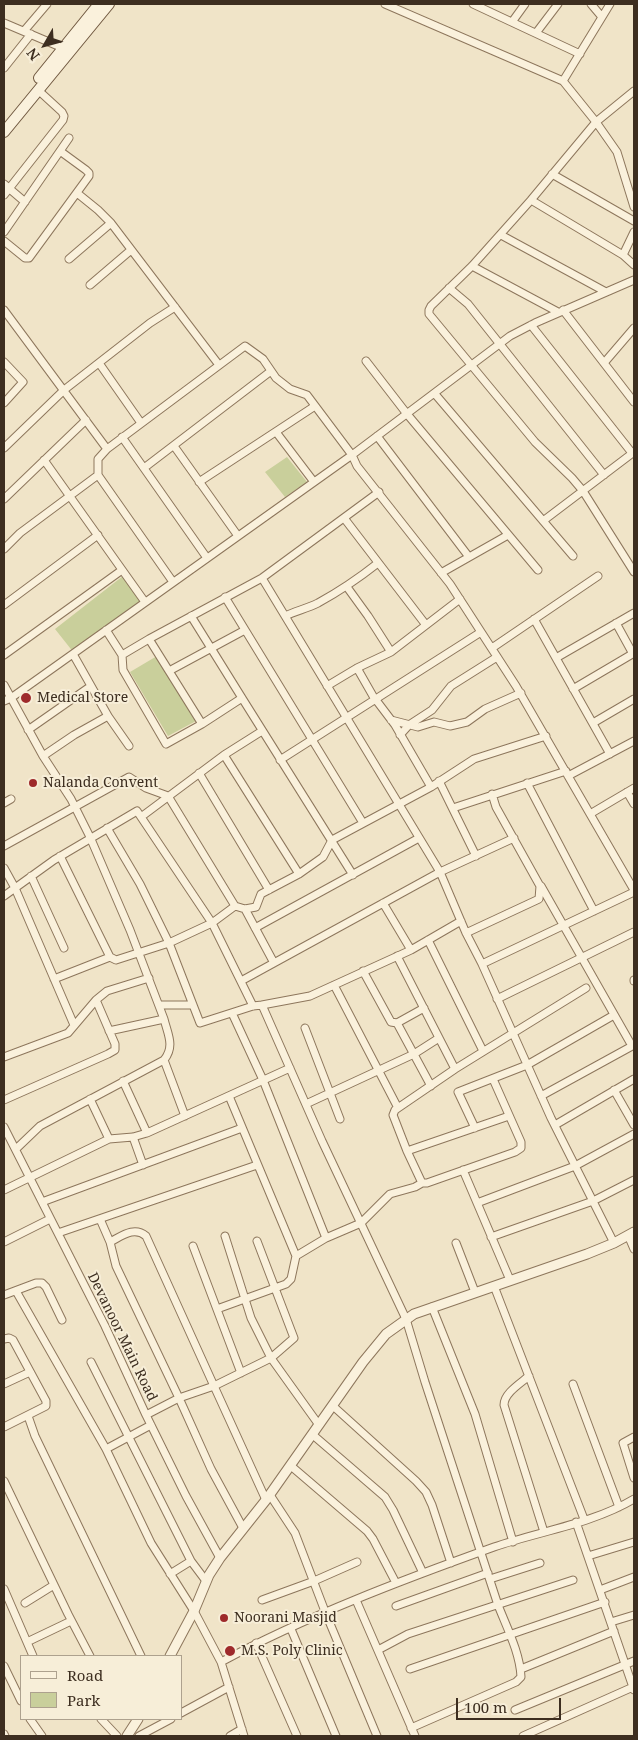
<!DOCTYPE html>
<style>
body{margin:0}
#map{position:relative;width:638px;height:1740px;overflow:hidden;background:#f0e4c8;font-family:"Noto Serif",serif}
canvas{display:block}
.frame{position:absolute;inset:0;border:5px solid #3d2e20;pointer-events:none}
.legend{position:absolute;left:20px;top:1655px;width:162px;height:65px;box-sizing:border-box;background:#f7eed8;border:1px solid #ada18e;margin:0;padding:6px 9px;list-style:none;font-size:15px;color:#3d2e20}
.legend li{display:flex;align-items:center;gap:10px;height:25px}
.legend b{width:25px;border:1px solid #ada18e}
.north{position:absolute;left:20px;top:20px;width:50px;height:50px;-webkit-text-stroke:4px #f7eed8;paint-order:stroke;rotate:232deg;font-size:14px;font-weight:700;line-height:20px;text-align:center;color:#3d2e20}
.north::after{content:'';display:block;margin:auto;width:18px;height:22px;background:#3d2e20;clip-path:polygon(50% 0,100% 100%,50% 72%,0 100%)}
.scale{position:absolute;left:456px;top:1698px;width:105px;height:22px;box-sizing:border-box;border:2px solid #3d2e20;border-top:0;padding-left:6px;font-size:15px;line-height:18px;white-space:nowrap;color:#3d2e20;-webkit-text-stroke:4px #f7eed8;paint-order:stroke}
</style>
<div id="map">
<canvas width="638" height="1740"></canvas>
<div class="frame"></div>
<ul class="legend">
<li><b style="height:6px;background:#faf1dc"></b>Road</li>
<li><b style="height:14px;background:#c9cf9b"></b>Park</li>
</ul>
<div class="north">N</div>
<div class="scale">100 m</div>
</div>
<script>
const c = document.querySelector('canvas').getContext('2d');
c.lineJoin = 'round';
function fillPath(path, color) {
  c.fillStyle = color;
  c.fill(path, 'evenodd');
}
function stroke(path, color, width, dash) {
  c.strokeStyle = color;
  c.lineWidth = width;
  c.lineCap = dash ? 'butt' : 'round';
  c.setLineDash(dash || []);
  c.stroke(path);
}
function drawText(font, color, halo, rows, align = 'center') {
  c.font = font + ' "Noto Serif",serif';
  c.lineWidth = 4;
  c.setLineDash([]);
  c.textBaseline = 'middle';
  c.strokeStyle = halo;
  c.fillStyle = color;
  for (const [text, x, y, turn = 0] of rows) {
    c.save();
    c.translate(x, y);
    c.rotate((+turn || 0) * Math.PI / 180);
    c.textAlign = isNaN(turn) ? turn : align;
    if (halo) c.strokeText(text, 0, 0);
    c.fillText(text, 0, 0);
    c.restore();
  }
}
fillPath(new Path2D(`
 M287,457L307,482L285,497L265,472Z
 M123,576L142,600L74,653L55,629Z
 M157,656L196,721L168,736L130,672Z`), '#c9cf9b');
const minor = new Path2D(`
 M385,4L563,81L596,122L617,152L634,207
 M473,4L580,54
 M591,4L602,17
 M512,22L525,4
 M4,23L63,48
 M24,31L47,4
 M536,33L558,4
 M4,68L31,34
 M563,81L610,4
 M634,91L596,122L531,200L472,266L431,306L429,310V314L535,442L572,478L583,491L634,572
 M552,174L634,221
 M4,184L25,202
 M77,193L98,210L111,223L219,365
 M4,195L63,120L64,116L62,112L38,90
 M531,200L623,255
 M4,232L69,138
 M634,232L623,255L634,265
 M501,235L606,292
 M4,241L25,258H29L89,176V173L86,170L60,151
 M69,259L111,223
 M472,266L558,312
 M634,280L535,323L510,336L352,455L357,466L450,584L516,686L634,890
 M90,285L131,250
 M449,288L468,304L604,475
 M4,310L107,449
 M563,310L634,402
 M531,325L632,453
 M366,361L407,414L538,570
 M4,362L23,382L4,403
 M99,363L141,423
 M604,363L634,328
 M435,394L573,556
 M276,432L314,482
 M377,436L469,557
 M122,437L207,558
 M174,446L238,536
 M4,448L64,390L150,323L175,307
 M44,460L145,602
 M144,468L271,371
 M199,482L315,406
 M4,499L86,420
 M344,518L426,625
 M543,521L634,452
 M4,549L20,533L98,475
 M441,573L508,535
 M262,578L440,872L466,933L482,964L551,1118L614,1243
 M347,587L368,616L391,652
 M225,597L363,823
 M4,605L98,535
 M191,616L242,698
 M285,616C296,611 308,608 318,603C340,591 359,578 378,563
 M534,619L610,754
 M616,623L633,654
 M106,630L122,655L123,670L166,744L202,724L242,698L353,875
 M149,639L202,724
 M492,648L598,576
 M73,654L108,716L129,746
 M4,655L122,570
 M122,655L149,639L262,578L379,492
 M556,658L634,613
 M357,668L373,696L395,725L431,787
 M169,671L245,630
 M4,685L43,756L71,799L90,837L130,930L164,1019L109,1031
 M327,686L357,668L391,652L460,599
 M573,689L634,653
 M4,701L11,698L352,455L307,395L290,389L276,378L263,359L245,346L107,449L98,459V475L173,582
 M391,720L418,727L434,722L450,726L467,722L485,709L521,693
 M593,723L634,699
 M28,730L91,686
 M262,731L224,755L299,874
 M400,735L409,725L432,710L451,686L497,657
 M43,756L74,735L108,716
 M280,760L481,632
 M199,773L269,890
 M568,776L634,741
 M439,781L476,856
 M527,783L594,911
 M627,792L634,804
 M4,803L11,799
 M453,808L566,771
 M590,814L634,788
 M141,817L224,755
 M107,828L140,884L169,943L212,923L235,906
 M4,846L129,777L146,788L168,796L235,906L245,909L256,907L261,894L299,874L323,857L332,840L431,787L474,759L546,736
 M60,856L110,957L116,960L169,943L200,1023L253,1006L262,1005L322,1141L406,1319L425,1382L498,1605C507,1628 520,1653 521,1677L516,1682L411,1728
 M4,868L15,888L74,1025
 M31,876L64,948
 M541,886L632,1046
 M4,896L54,860L137,811L212,923L253,1006
 M383,903L411,950
 M245,909L274,963
 M255,928L419,838
 M466,933L539,899L540,886L496,807L492,794
 M428,940L483,1051
 M397,956L455,1069
 M482,964L634,892
 M363,971L391,1022L397,1023L424,1008
 M54,979L110,957
 M634,980V981
 M241,981L440,872L514,838
 M334,985L398,1108
 M497,999L634,932
 M96,1000L107,991L149,978
 M160,1005H193
 M262,1005L310,996L411,950L461,921
 M232,1013L263,1080L326,1238
 M397,1023L431,1086
 M305,1028L340,1119
 M4,1057L68,1033L96,1000L115,1044V1050L108,1054L4,1100
 M164,1060L185,1116
 M493,1079L521,1142V1148L515,1152L427,1183H422L407,1151L509,1116
 M123,1081L147,1133
 M614,1090L634,1125
 M229,1096L296,1256
 M541,1096L634,1045
 M90,1099L109,1139
 M306,1104L414,1054L439,1038
 M555,1125L634,1079
 M4,1127L105,1326L146,1415L186,1496L220,1558
 M475,1128L458,1092L527,1065L614,1015
 M133,1137L143,1165
 M16,1149L40,1126L164,1060C175,1046 168,1035 164,1019
 M407,1151L393,1115L395,1110L455,1069L586,988
 M463,1170L510,1280
 M4,1190L109,1139L133,1137L147,1133L290,1068
 M42,1202L242,1128
 M477,1203L575,1166L634,1134
 M100,1219L110,1242L116,1266L179,1398L211,1469L243,1528
 M58,1233L257,1165
 M628,1235L634,1249
 M225,1236L251,1318L271,1358L319,1425
 M491,1237L593,1201L634,1180
 M4,1242L50,1219
 M110,1242C122,1236 134,1226 146,1236L214,1386L271,1358L294,1338L257,1241
 M456,1243L475,1292
 M193,1246L241,1373
 M494,1286L584,1519
 M16,1291L106,1449L151,1543L194,1611L221,1662L244,1736
 M4,1295L36,1283H42L46,1287L62,1320
 M432,1307L475,1414L513,1542
 M217,1309L286,1284L291,1279L296,1256L326,1238L361,1223L390,1194L415,1187L422,1183
 M4,1339L9,1338L13,1340L46,1401V1406L4,1427
 M91,1362L191,1561L206,1581
 M529,1376C521,1383 504,1393 504,1405L544,1532
 M4,1384L30,1372
 M573,1384L619,1507
 M333,1406L416,1481L426,1492L432,1505L451,1563
 M146,1415L179,1398L214,1386L266,1500
 M28,1416L35,1436L141,1656
 M313,1435L385,1497L393,1510L423,1573
 M634,1437L623,1443L634,1478
 M106,1449L151,1425
 M291,1466L367,1531L373,1539L396,1583
 M4,1481L68,1614L90,1656
 M270,1495L295,1533L326,1614L377,1736
 M576,1522L634,1690
 M588,1556L634,1542
 M170,1574L191,1561
 M490,1579L540,1563
 M4,1589L33,1656
 M600,1590L634,1577
 M262,1600L314,1581L357,1562
 M356,1600L415,1736
 M25,1603L54,1585
 M396,1606L488,1573
 M611,1622L634,1615
 M291,1629L336,1736
 M27,1642L71,1621
 M256,1643L297,1736
 M378,1650L408,1634L573,1580
 M221,1662C307,1616 402,1580 494,1547C540,1531 592,1524 634,1499
 M4,1666L21,1701
 M410,1669L605,1602
 M521,1669L614,1631
 M515,1710L634,1661
 M181,1713L229,1687
 M30,1719L42,1736
 M101,1719L117,1736
 M4,1734L5,1736
 M139,1736L171,1719
 M230,1736L242,1729
 M523,1736L633,1687`);
const tertiary = new Path2D(`
 M170,1656L194,1611L209,1575L220,1558L266,1500L363,1362L386,1334L414,1314L587,1254L614,1243L634,1232
 M127,1736L138,1719`);
const secondary = new Path2D(`
 M39,78L99,4
 M4,132L109,4`);
stroke(minor, '#8d765c', 9);
stroke(tertiary, '#8d765c', 11);
stroke(secondary, '#6f573f', 12);
stroke(minor, '#faf1dc', 7);
stroke(tertiary, '#faf1dc', 9);
stroke(secondary, '#faf1dc', 10);
for (const [x, y, r, color] of [
 [26,698,6,"#9e2a2b"],
 [33,783,5,"#9e2a2b"],
 [224,1618,5,"#9e2a2b"],
 [230,1651,6,"#9e2a2b"]
]) {
  const dot = new Path2D();
  dot.arc(x, y, r, 0, 2 * Math.PI);
  c.fillStyle = color;
  c.fill(dot);
  stroke(dot, '#f7eed8', 2);
}
drawText('14px', '#3d2e20', '#f7eed8', [
 ["Medical Store",37,698],
 ["Nalanda Convent",43,783],
 ["Noorani Masjid",234,1618],
 ["M.S. Poly Clinic",241,1651]
], 'left');
drawText('14px', '#3d2e20', '#f7eed8', [
 ["Devanoor Main Road",122,1337,64]
]);
</script>
